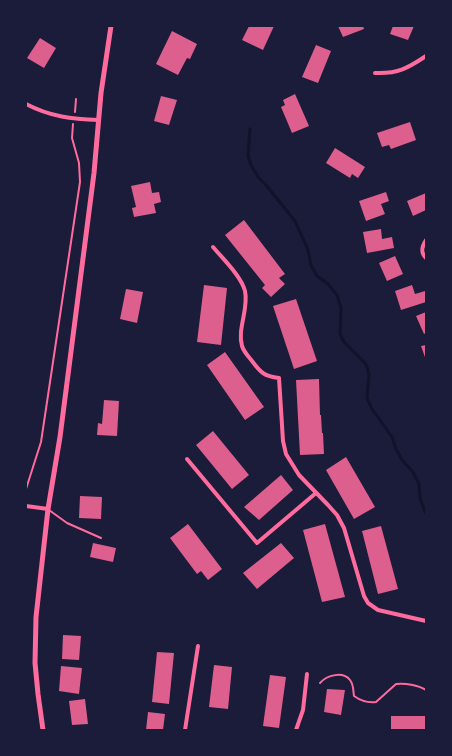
<!DOCTYPE html>
<style>
body{margin:0}
#map{position:relative;width:452px;height:756px;overflow:hidden;background:#1b1b3a;font-family:"DM Sans",sans-serif}
canvas{display:block}
.frame{position:absolute;inset:0;border:27px solid #1b1b3a;pointer-events:none}
</style>
<div id="map">
<canvas width="452" height="756"></canvas>
<div class="frame"></div>
</div>
<script>
const c = document.querySelector('canvas').getContext('2d');
c.lineJoin = 'round';
function stroke(path, color, width, dash) {
  c.strokeStyle = color;
  c.lineWidth = width;
  c.lineCap = dash ? 'butt' : 'round';
  c.setLineDash(dash || []);
  c.stroke(path);
}
function fillPath(path, color) {
  c.fillStyle = color;
  c.fill(path, 'evenodd');
}
stroke(new Path2D(`
 M250,129L248,156L251,165L258,177L266,185L295,221L308,250L311,265L317,276L328,284L337,295L341,308L340,334L344,342L366,364L369,374L367,398L372,409L392,437L396,449L402,460L413,472L419,484L420,498L426,514`), '#12122b', 3);
fillPath(new Path2D(`
 M249,26H274L263,50L242,40Z
 M338,26H363L364,29L343,37Z
 M393,26H414L408,40L390,34Z
 M172,31L197,44L190,59L187,58L178,75L156,64Z
 M40,38L56,48L44,68L27,58Z
 M316,45L331,51L318,83L302,77Z
 M295,94L309,126L292,133L281,107L285,105L283,100Z
 M161,96L177,100L169,125L154,121Z
 M410,122L416,140L391,149L389,145L382,147L377,133Z
 M335,148L365,167L358,178L352,174L350,178L326,163Z
 M150,182L152,193L159,192L161,202L154,204L156,213L134,217L132,208L136,207L131,186Z
 M386,192L389,201L381,204L385,214L366,221L359,201Z
 M426,193V210L413,216L407,201Z
 M244,220L285,274L279,278L285,284L271,297L262,288L265,285L225,235Z
 M381,229L382,239L392,237L394,248L367,253L363,232Z
 M395,256L403,274L387,281L379,263Z
 M204,285L227,288L221,345L197,342Z
 M412,285L415,294L425,291L426,302L401,310L395,291Z
 M126,289L143,292L137,323L120,319Z
 M296,299L317,361L294,369L273,306Z
 M426,312V333L424,334L416,316Z
 M426,345V360L421,346Z
 M225,352L264,407L245,420L207,365Z
 M319,379L320,415H321L322,433H323L324,454L300,455L296,380Z
 M104,400L119,401L117,436L97,435L98,423L102,424Z
 M213,431L249,475L232,489L196,445Z
 M346,457L375,507L354,519L326,470Z
 M281,475L293,490L259,520L244,507Z
 M80,496L102,497L101,519L79,518Z
 M188,524L222,569L208,580L201,571L197,574L170,538Z
 M325,524L345,597L322,602L303,530Z
 M381,526L398,589L378,594L362,531Z
 M93,543L116,548L113,562L90,557Z
 M281,543L294,558L257,589L243,573Z
 M63,635L81,636L79,660L62,659Z
 M157,652L174,653L169,704L152,702Z
 M214,665L232,667L228,709L209,707Z
 M61,666L82,668L79,694L59,691Z
 M270,675L286,677L279,728L263,726Z
 M327,689L345,690L341,715L324,712Z
 M85,699L88,724L72,725L69,701Z
 M148,712L165,714L163,730H146Z
 M391,716H426V730H391Z`), '#dd5f8e');
stroke(new Path2D(`
 M75,112L76,99
 M26,489L41,442L80,182L79,163L72,138L73,124
 M320,683C327,675 343,671 350,680C354,685 353,691 354,696C361,701 368,703 376,702L396,684C405,683 418,685 426,690`), '#ff6b9d', 2);
stroke(new Path2D(`
 M49,510L67,523L101,538`), '#ff6b9d', 2);
stroke(new Path2D(`
 M375,73C398,74 408,68 426,56
 M26,104C51,117 72,119 99,120
 M426,240C422,246 420,252 426,258
 M213,247C223,259 241,276 245,291C249,309 237,329 242,346C244,352 248,356 252,361C261,373 264,376 279,378L283,441L286,454L299,475L328,505L337,515L344,528L364,596L368,603L378,610L426,621
 M187,459L257,543L316,493
 M26,506L48,509
 M185,730L198,646
 M296,730L303,710L307,674`), '#ff6b9d', 4);
stroke(new Path2D(`
 M43,730L38,694L35,663L36,617L48,509L60,437L94,173L101,93L111,26`), '#ff6b9d', 5);
</script>
